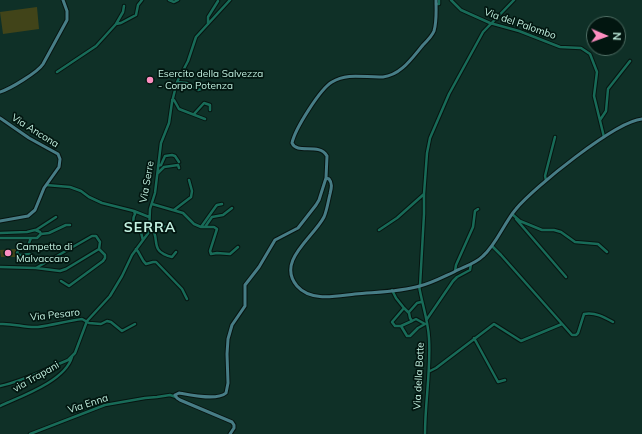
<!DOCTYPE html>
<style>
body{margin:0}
#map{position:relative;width:642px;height:434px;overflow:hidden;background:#0f3027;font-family:Mulish,sans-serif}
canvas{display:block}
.north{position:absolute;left:586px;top:16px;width:40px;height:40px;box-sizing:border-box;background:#021610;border:1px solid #4f6e64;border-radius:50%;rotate:92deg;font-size:11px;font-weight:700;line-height:16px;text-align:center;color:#c3f1e1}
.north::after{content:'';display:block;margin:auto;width:14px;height:18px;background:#fd8ec0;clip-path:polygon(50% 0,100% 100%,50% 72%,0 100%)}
</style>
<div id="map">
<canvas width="642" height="434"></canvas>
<div class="north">N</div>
</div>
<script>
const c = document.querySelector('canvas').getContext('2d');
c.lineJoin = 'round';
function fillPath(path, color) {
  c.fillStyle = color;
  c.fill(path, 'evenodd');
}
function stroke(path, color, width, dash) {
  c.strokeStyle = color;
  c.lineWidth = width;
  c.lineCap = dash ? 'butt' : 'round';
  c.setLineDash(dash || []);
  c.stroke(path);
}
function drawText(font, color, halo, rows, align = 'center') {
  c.font = font + ' Mulish,sans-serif';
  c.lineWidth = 3.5;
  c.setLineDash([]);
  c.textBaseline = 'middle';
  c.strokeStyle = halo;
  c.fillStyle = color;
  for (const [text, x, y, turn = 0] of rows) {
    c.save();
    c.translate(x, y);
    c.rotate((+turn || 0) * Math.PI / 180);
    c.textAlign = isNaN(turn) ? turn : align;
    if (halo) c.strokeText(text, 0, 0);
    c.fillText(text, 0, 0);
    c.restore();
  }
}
fillPath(new Path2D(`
 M37,7L39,29L3,34L0,12Z
 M16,249V257H1L0,250Z`), '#414419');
const street = new Path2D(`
 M169,0L174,2L178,0
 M451,0L461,10L490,23L519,31L560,47L581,48L590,54L597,72L594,96L604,137
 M436,4H439V0
 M116,24L123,12L124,6
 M208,24V17L218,1
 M57,72L96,46L116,24L121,23L136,15L138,5L142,0
 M177,82L187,83L198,90L201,89L207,83L211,84
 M172,100H174L179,109L205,119
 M194,114L204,103L210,105V110
 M600,120L606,111L608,89L630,61
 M158,166L161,165L165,156L172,155L175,156L179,162
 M158,173L164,167L178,165L179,168
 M546,180L545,176L555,137
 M46,185L70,187L81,191L89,197L102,203L134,211L135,214C130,223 138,225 141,233C142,235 142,238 143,240
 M152,204L183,213L194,224L201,227L216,206L217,205L222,204
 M174,210L191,197L192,191L189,180
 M134,211L149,217
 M512,214L520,221L542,230H554L561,232L575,242L598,244L607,252
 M516,219L566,277
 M201,227H214L217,229L210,251L211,254L217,253L230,254L238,247
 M205,227L212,217L223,215L232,208
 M174,228L161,226L150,229C158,233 154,242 158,249C160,253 167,256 172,257L176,252
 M36,230L56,217
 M379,230L397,218L424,194
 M0,233L27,232L35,230L40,232L41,234
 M0,238H37L41,234L49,233L66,225H70
 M31,238L27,248L19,250L17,253L19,255L30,254L33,256
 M492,246L501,255L572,335H576L578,333L584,314C595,312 604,317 613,322
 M136,249C141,254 141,260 146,264L153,262H156L182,289L187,299
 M0,267L36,268L60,271L66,269L99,249L100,242L96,236H92L36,268
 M455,271L456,265L473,227L475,211L478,209
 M61,281L69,286L103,261L105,258V255L99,249
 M419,286C422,304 428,320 429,338C431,370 425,402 425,434
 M420,286L424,214V194L427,153L430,138L449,94L483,32L514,0
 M392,290L396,298L404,308L392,322L395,326H401
 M404,308L409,313L410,318L412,321L416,319L425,324
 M409,312L417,303L421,302
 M427,319L453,281L457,277L470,270L471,264
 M412,321L401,326L407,336H410L418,328L425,324
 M0,324C13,323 25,328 38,327C53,325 67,321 82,319L89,323L101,324L107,321L111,322L122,331L135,324
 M474,338L498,382L505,380
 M430,371L436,368L494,324L521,341L562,324
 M0,386C24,381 46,369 68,360L75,353L87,321L110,296L122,276L132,255L149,232L150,209L155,193L161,143L169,123L172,102L177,82L188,61L196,37L230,0
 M0,406C22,396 65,381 72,357
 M30,434L105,405L145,398L157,397L170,395L176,397`);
const secondary = new Path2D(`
 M0,92C10,89 38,72 43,64L67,20V11L63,0
 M0,118L29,138L58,154L60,159L59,167L44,188L35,210L28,216L0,221
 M326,178L329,179C333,184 331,189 330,194C328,202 327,210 324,217C313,238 276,261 297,286C311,302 336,296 355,294C376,292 400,292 420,286C432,283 443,277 454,272C463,267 475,264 483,256C496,245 504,223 516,209C533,188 616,121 642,119
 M230,434L234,428V425L232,422L180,400L177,398L175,395L179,393C190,395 217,401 226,393L228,383L227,354L228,339L232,325L245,306V285L259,267L275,240L298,228L316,205L319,200L326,178L327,156C319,142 297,155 292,143C295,129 320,89 332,82C348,72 366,78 383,77C401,75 412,58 423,45C427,41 432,36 434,31C437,21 436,10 436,0`);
stroke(street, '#071511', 4.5);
stroke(secondary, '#071511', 5);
stroke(street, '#186b58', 2.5);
stroke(secondary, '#477d86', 3);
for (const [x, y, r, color] of [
 [150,80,4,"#fd8ec0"],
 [8,253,4,"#fd8ec0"]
]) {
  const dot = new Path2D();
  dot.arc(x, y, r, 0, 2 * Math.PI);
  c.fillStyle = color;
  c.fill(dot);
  stroke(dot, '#021610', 1.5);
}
drawText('10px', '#c3f1e1', '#021610', [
 ["Via del Palombo",520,24,19],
 ["Via Ancona",35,131,32],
 ["Via Serre",147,182,-80],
 ["Via Pesaro",55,315,-6],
 ["Via della Botte",419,376,-87],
 ["via Trapani",36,377,-30],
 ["Via Enna",88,404,-18]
]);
drawText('10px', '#c3f1e1', '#021610', [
 ["Esercito della Salvezza",158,74],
 ["- Corpo Potenza",158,86],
 ["Campetto di",16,247],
 ["Malvaccaro",16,259]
], 'left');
c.letterSpacing = '1px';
drawText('bold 14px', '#c3f1e1', '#021610', [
 ["SERRA",150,228]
]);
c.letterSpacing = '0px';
</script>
